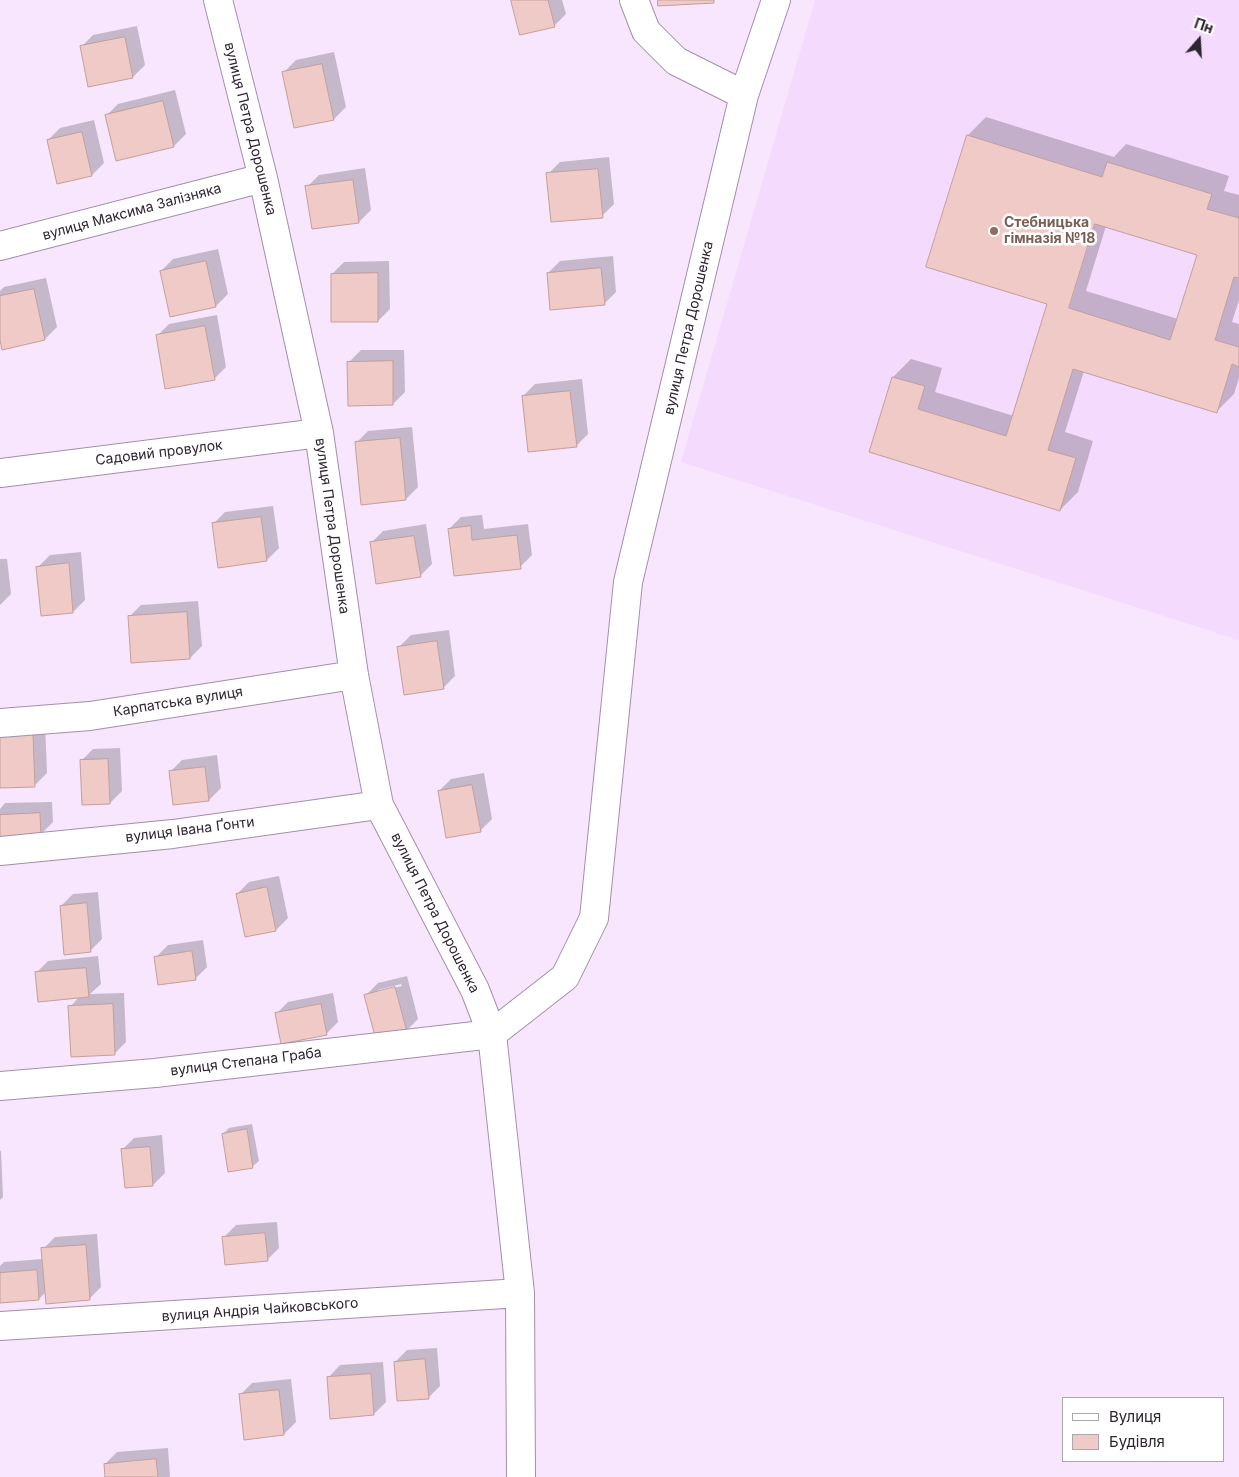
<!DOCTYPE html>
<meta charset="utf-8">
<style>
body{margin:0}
#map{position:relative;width:1239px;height:1477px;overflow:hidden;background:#f7e6fd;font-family:Inter,sans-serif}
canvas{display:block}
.legend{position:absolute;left:1062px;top:1397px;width:162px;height:65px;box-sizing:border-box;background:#fff;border:1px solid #aba8ac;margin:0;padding:6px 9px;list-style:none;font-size:15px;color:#2d252f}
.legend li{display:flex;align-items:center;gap:10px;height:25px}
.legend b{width:25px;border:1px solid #aba8ac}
.north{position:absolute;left:1174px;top:15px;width:50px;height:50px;-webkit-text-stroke:4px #fff;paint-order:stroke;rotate:19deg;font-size:14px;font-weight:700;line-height:20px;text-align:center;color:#2d252f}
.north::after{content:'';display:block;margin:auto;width:18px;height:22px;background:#2d252f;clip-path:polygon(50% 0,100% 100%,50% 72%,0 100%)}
</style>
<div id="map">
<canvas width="1239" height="1477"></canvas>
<ul class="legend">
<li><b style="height:6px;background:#fff"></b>Вулиця</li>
<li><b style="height:14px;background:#efcac6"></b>Будівля</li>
</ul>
<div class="north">Пн</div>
</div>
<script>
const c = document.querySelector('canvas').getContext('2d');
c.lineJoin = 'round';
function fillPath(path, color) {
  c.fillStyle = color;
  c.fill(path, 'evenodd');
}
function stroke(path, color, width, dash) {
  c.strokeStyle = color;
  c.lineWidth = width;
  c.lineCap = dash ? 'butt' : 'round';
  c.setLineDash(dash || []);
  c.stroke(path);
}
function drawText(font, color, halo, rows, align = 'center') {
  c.font = font + ' Inter,sans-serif';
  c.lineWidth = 5;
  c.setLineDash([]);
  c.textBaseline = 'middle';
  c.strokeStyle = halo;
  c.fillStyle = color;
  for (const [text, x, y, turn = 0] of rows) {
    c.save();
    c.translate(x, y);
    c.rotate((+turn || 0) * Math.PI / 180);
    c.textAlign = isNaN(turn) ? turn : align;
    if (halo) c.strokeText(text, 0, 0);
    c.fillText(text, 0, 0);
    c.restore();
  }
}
fillPath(new Path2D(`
 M815,0H1239V640L681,462Z`), '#f4dbfd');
fillPath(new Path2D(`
 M512,0H562L566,14L554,26Z
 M137,26L145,65L133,77L81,47L93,35Z
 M334,52L346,107L334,119L284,72L296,60Z
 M175,90L186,134L174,146L106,116L118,104Z
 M986,117L1114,157L1126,144L1229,176L1224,191L1239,195V300L1232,322L1239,324V378L1234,394L1216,412L1084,371L1065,432L1093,441L1078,492L1060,510L871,451L893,377L911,359L942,368L935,392L1014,416L1048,303L968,135ZM1106,226L1198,254L1178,319L1086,291Z
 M94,120L104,163L92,175L58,183L48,140L60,128Z
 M609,157L614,204L602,216L548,174L560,162Z
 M365,168L371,210L359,222L307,187L319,175Z
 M218,249L228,294L216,306L171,316L161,271L173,259Z
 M613,256L616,292L604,304L548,273L560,261Z
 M389,261L390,309L378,321L332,274L344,262Z
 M46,278L57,327L45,339L0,334V291L4,287Z
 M217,315L226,367L214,379L157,336L169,324Z
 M361,350H404L405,392L393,404L349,362Z
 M582,379L588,434L576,446L523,396L535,384Z
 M412,427L418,487L406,499L356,443L368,431Z
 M273,506L279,548L267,560L213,524L225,512Z
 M482,515L484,529L528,524L532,555L520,567L449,529L461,517Z
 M426,524L432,564L420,576L371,543L383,531Z
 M81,552L85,600L73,612L38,567L50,555Z
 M0,559H7L11,594L0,605Z
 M198,601L202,646L190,658L129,617L141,605Z
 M449,630L455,676L443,688L399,647L411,635Z
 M45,723L47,773L35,785L0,786V731Z
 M120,748L122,791L110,803L81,761L93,749Z
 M217,755L221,788L209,800L174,804L170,772L182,760Z
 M484,773L492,819L480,831L439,791L451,779Z
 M52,802L53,822L41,834L0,836V809L5,803Z
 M279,876L288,918L276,930L237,894L249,882Z
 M98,892L102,939L90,951L61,906L73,894Z
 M203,940L207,967L195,979L156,957L168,945Z
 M98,956L101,984L90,994L124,993L126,1042L114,1054L70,1007L79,997L36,973L48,961Z
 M407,976L418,1019L406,1031L366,995L378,983ZM401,984L402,986L378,992V990Z
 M333,993L338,1022L326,1034L276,1014L288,1002Z
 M252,1124L259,1161L253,1166L229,1170L223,1134L229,1128Z
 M162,1135L165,1173L153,1185L126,1187L122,1150L134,1138Z
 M0,1151H1L3,1197L0,1200Z
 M277,1222L279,1248L267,1260L224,1237L236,1225Z
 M97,1234L101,1287L89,1299L46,1292L39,1299L0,1302V1266L4,1262L43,1259V1249L55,1237Z
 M437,1348L440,1386L428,1398L395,1362L407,1350Z
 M383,1362L386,1402L374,1414L328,1378L340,1365Z
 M291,1379L296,1422L284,1434L240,1395L252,1383Z
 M168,1448L170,1477H106L105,1464L117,1452Z`), '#0003');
const building = new Path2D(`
 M511,0H548L555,27L520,35Z
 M658,0H714V3L658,6Z
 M125,37L133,78L88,87L80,46Z
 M322,64L334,120L294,128L282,72Z
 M163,101L174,147L116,161L105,115Z
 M82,132L92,176L57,184L47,140Z
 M967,135L1102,177L1107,162L1212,194L1207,209L1239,218V278L1234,277L1215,340L1239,347V367L1232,364L1217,413L1073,369L1048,450L1076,458L1060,511L869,452L892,377L925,386L918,409L1006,436L1047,304L926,267ZM1095,224L1197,255L1170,340L1069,308Z
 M598,169L603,218L551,222L546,173Z
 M353,180L359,223L312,229L305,186Z
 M206,261L216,307L170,317L160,271Z
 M601,268L605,305L550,310L547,273Z
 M378,273V322H331V274Z
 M34,289L45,340L2,350L0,340V296Z
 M205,326L215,380L165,389L156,335Z
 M393,361V405L348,406L347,362Z
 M570,391L577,447L528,452L522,396Z
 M400,438L406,500L361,505L355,442Z
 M261,517L267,561L218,568L212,523Z
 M471,526L472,540L517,535L521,569L454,576L448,529Z
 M414,536L421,577L376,584L370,542Z
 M69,563L73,613L41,616L36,567Z
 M187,612L190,659L131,663L128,616Z
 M437,641L444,689L404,695L397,647Z
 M33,734L35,787L0,788V735Z
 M108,759L110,804L82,805L80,760Z
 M205,767L209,801L173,805L169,771Z
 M472,785L481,832L446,838L438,791Z
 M40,813L41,836L0,837V815Z
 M267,887L276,931L245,937L236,894Z
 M87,903L91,952L64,955L60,906Z
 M192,951L196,980L158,985L154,957Z
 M86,968L89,997L38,1002L35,972Z
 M395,987L407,1032L376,1040L364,995Z
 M113,1004L115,1055L71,1057L68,1006Z
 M321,1004L327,1035L281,1044L275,1013Z
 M247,1129L253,1168L228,1172L222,1134Z
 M150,1147L153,1186L125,1188L121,1149Z
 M265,1233L268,1261L225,1265L222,1237Z
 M86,1245L90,1300L46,1304L41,1248Z
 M37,1270L39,1300L0,1303V1273Z
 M425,1359L429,1399L397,1401L394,1362Z
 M371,1374L374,1415L330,1419L327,1377Z
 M279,1390L284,1435L244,1440L239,1394Z
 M156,1459L158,1477H105L104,1464Z`);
fillPath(building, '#efcac6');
stroke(building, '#c39f9c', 1);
const minor = new Path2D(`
 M218,0L263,178L319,433L354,675L379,805L475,990L492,1034L520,1293L521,1477
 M634,0L646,31L676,61L744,95
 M0,246L263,178
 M0,473L319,433
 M0,723L90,716L354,675
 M0,851L173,834L379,805
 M492,1034L565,977L594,918L628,582L744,95L776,0
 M0,1086L155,1073L492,1034
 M0,1326L520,1293`);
stroke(minor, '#a290a9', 30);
stroke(minor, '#fff', 28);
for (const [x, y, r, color] of [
 [994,231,5,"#8d6e63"]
]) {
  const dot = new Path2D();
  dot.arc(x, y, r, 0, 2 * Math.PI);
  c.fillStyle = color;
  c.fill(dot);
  stroke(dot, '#fff', 2);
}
drawText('14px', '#2d252f', '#fff', [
 ["вулиця Петра Дорошенка",250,129,76],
 ["вулиця Максима Залізняка",132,212,-15],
 ["вулиця Петра Дорошенка",689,328,-77],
 ["Садовий провулок",159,453,-7],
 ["вулиця Петра Дорошенка",332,526,82],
 ["Карпатська вулиця",178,702,-9],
 ["вулиця Івана Ґонти",190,830,-7],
 ["вулиця Петра Дорошенка",435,913,63],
 ["вулиця Степана Граба",246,1062,-7],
 ["вулиця Андрія Чайковського",260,1310,-4]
]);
drawText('bold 14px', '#785e54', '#fff', [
 ["Стебницька",1004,223],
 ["гімназія №18",1004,239]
], 'left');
</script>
